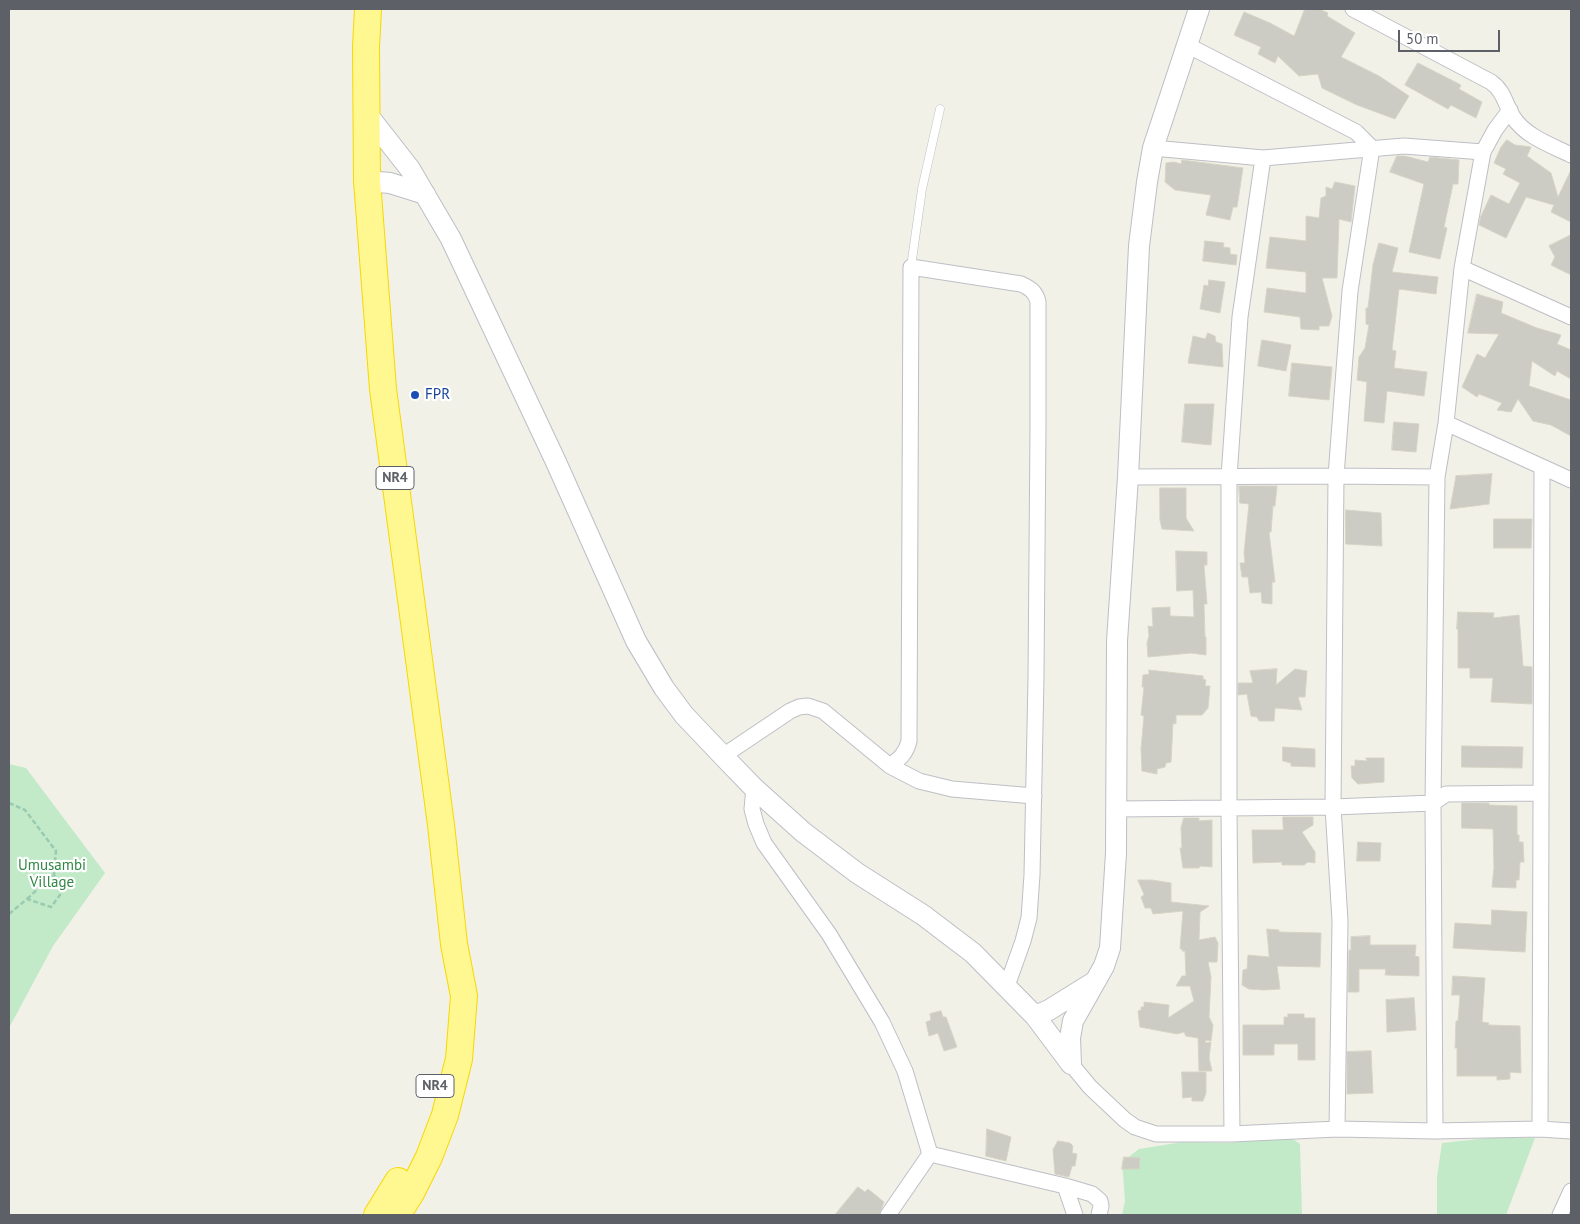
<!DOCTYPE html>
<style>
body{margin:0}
#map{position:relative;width:1580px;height:1224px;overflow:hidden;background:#f1f1e7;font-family:"PT Sans",sans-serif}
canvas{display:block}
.frame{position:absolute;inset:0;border:10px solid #5e6068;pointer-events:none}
.scale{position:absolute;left:1398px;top:30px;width:102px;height:22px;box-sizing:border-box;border:2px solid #5e6068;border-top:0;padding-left:6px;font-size:15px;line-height:18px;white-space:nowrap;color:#5e6068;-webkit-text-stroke:4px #fff;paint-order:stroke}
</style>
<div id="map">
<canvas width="1580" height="1224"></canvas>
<div class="frame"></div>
<div class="scale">50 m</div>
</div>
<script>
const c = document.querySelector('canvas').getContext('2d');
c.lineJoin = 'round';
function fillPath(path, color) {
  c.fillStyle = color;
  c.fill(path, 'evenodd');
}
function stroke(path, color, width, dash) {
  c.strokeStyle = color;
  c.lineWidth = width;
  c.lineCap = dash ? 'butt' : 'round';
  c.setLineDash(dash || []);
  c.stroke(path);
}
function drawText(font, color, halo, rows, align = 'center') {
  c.font = font + ' "PT Sans",sans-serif';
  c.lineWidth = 4.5;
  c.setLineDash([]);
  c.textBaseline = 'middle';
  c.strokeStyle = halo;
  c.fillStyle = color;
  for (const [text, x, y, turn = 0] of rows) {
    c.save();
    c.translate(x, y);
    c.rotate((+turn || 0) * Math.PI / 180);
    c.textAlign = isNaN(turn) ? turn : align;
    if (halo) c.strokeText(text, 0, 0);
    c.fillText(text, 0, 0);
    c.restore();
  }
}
fillPath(new Path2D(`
 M9,764L26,768L105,873L53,946L9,1028Z
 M1290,1137L1300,1144L1302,1215H1122L1125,1201L1122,1162L1139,1149L1183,1142L1226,1143Z
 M1488,1138H1535L1506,1215H1437V1177L1442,1143Z`), '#c2eac9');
const building = new Path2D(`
 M1305,9H1319L1328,13L1327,16L1355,33L1341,57L1379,76L1409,96L1395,119L1357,105L1322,88L1318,74L1299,76L1278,56L1275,63L1258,54L1261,47L1234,35L1244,12L1270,23L1294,36Z
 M1418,63L1461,85L1459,89L1482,102L1476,118L1451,105L1448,109L1405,85Z
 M1507,140L1515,145L1531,147L1527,156L1551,173L1558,197L1571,170V222L1551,212L1554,205L1526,197L1506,238L1479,225L1481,216L1491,195L1509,204L1520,183L1503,174L1506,169L1494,163L1501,147Z
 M1397,156H1405L1428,162L1430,157L1459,160L1458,184H1453L1444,227L1447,228L1440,259L1409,252L1424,184L1390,172Z
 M1182,160L1243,168L1237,207H1233L1230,220L1206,215L1211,195L1175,190L1165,182L1166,163L1174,162L1181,164Z
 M1335,182L1355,186L1351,222L1339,219L1337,278H1322L1332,316L1329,326H1319V330L1301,329L1300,317L1264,312L1267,288L1306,293V272L1266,268L1270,237L1306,241V216L1319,218L1321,198L1326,196V187L1332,189Z
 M1571,235V275L1551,265L1555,257L1549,246Z
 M1205,241L1224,243L1223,247L1230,248V254L1237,255L1236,265L1203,261Z
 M1379,243L1398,248L1392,272L1438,277L1436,294L1399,289L1392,350L1396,351L1394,368L1427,372L1424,396L1387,391L1384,423L1364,421L1367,382L1357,380L1359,357L1365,348L1369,325L1366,324V308H1368L1373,265Z
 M1209,280L1225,282L1220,313L1200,309L1204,285L1208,286Z
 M1477,294L1503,302L1501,313L1537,328L1561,335L1557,344L1571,350V379L1557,371L1555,376L1532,361L1529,386L1571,400V436L1551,425L1533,421L1518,399L1511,412L1497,410L1502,403L1479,394L1477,397L1462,387L1477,354L1485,358L1499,334L1468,333Z
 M1208,333L1215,336L1216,342L1222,344L1223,367L1188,363L1193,336L1205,339Z
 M1262,340L1291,345L1286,371L1258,366Z
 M1292,363L1332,367L1329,400L1289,396Z
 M1185,404H1214L1211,445L1182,442Z
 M1394,422L1419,424L1416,452L1392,450Z
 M1492,474L1489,504L1450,509L1456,476Z
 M1239,486H1277L1275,506H1273L1271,532H1269L1275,582H1272V604L1262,603L1261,592L1250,593L1248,577H1242L1240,563H1245L1244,553L1249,504L1240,503Z
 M1160,488H1186V518L1194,531L1162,529L1160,520Z
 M1346,510L1381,513L1382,546L1346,544Z
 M1494,519H1532L1531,548H1494Z
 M1176,551L1207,552V565H1204L1207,604H1204L1205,637H1206V655L1191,653L1148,657L1147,643L1149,636L1148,626L1153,627L1152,608L1170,607V616L1194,617L1193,590L1177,591Z
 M1458,612L1494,613L1493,618L1519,615L1523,666L1532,667V704L1491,702L1493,678H1470V668H1458V629H1457Z
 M1277,669L1276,685L1295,669L1307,671L1305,697H1298L1302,710L1275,708L1274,721H1259L1257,717L1251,716L1247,694L1238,695V683H1253L1250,671Z
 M1149,670L1203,676V679L1206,680L1205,686H1210L1208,708L1202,715H1176V724L1173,723L1171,762L1166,763L1165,767L1157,769V774L1142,771L1141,749L1144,716L1141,715L1144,687H1142L1143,675L1149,674Z
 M1462,746L1523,747L1522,768L1462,767Z
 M1283,747L1315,749V767L1291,766V763L1283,761Z
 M1366,758H1384V782L1358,784L1352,778L1351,766H1355V760L1367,761Z
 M1462,803H1489V805L1517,806V835H1519V842H1523L1524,862H1520L1519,880H1516V888L1492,887L1494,868L1493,829L1462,828Z
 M1283,817H1313V825L1302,832L1315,852V863L1308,862L1304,865H1282V862L1253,863L1252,830H1283Z
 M1184,818H1199V821L1212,820V867L1200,866L1199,868H1183L1180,848H1182L1181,828Z
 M1358,842L1381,843L1380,861H1357Z
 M1138,880H1152L1171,883V902L1209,906L1200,912L1199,940L1215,937L1218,943L1217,962H1208L1211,977L1209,1017L1213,1025L1211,1041L1205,1040L1206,1043L1211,1042L1209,1058L1212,1071H1199L1198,1038L1186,1036L1184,1032L1177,1034L1140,1027L1138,1011L1141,1010V1007H1144V1002L1169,1005L1168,1018L1194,1001L1190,986H1176L1182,976H1186L1185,951H1182L1183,949H1180L1183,911L1153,914L1151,908H1145L1141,897L1144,895Z
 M1492,910L1527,912L1525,952L1453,948L1455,923L1491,925Z
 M1267,929L1279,930V932L1321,933L1320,967L1277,966L1280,989L1264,990L1249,989L1242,985L1243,970L1247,969L1248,955L1269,957Z
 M1370,936V945H1416L1415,956L1419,957V976L1385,975L1386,969H1359V992H1348L1349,950H1351V937Z
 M1453,976L1485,978L1482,1022L1489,1023L1488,1025L1520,1026L1521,1073L1510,1072V1079L1497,1080V1076H1457V1048H1455L1456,1021H1458L1460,995H1452Z
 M1414,998L1416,1030L1387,1032L1386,1000Z
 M941,1011L943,1017H946L957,1047L944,1051L938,1033L929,1036L926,1022L931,1020L930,1014Z
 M1288,1014H1304V1018H1315V1060H1298V1044H1274V1055H1243V1025H1284V1017H1288Z
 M1371,1051L1373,1093L1347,1094V1052Z
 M1182,1072H1206V1093L1203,1101H1192V1097L1183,1098Z
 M987,1129L1011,1137L1006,1161L986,1156Z
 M1058,1141L1070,1143L1073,1146L1072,1153L1077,1154L1075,1166H1072L1069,1177L1055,1174L1053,1150Z
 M1124,1157L1140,1158L1139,1169H1122Z
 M858,1187L865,1192L868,1189L884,1202L879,1215H835Z`);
fillPath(building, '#cccbc4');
stroke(building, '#d6d4c4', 1);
const lane = new Path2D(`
 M911,267L922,189L940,109`);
const street = new Path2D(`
 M1353,9L1491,82C1504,91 1505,104 1513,117C1526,137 1551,145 1571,155
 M1187,45L1356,132L1372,148L1350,291L1336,476L1333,807L1340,921L1337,1129
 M1153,148L1263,158L1404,146L1483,152
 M1462,268L1571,317
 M1446,423L1571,480
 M1128,477L1336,476L1437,477L1446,423L1462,268L1483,152L1495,130L1510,110
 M723,756L790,711L799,707L808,706L823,711L890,766L919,781L952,789L1034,796
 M890,766C899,759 906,754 909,741L911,267L1021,284C1030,288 1036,292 1038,302V426L1036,677L1032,875L1029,918L1023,941L1007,986
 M754,788L752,809L756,824L764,843L829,934L882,1022L905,1071L930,1154L888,1215
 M1116,809L1333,807L1433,803L1446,794L1541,793
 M1071,1064L1090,1087L1125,1120L1135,1127L1156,1134H1232L1337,1129L1435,1131L1540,1129L1571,1131
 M1540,1129L1542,467
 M1435,1131L1433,803L1437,477
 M1232,1134L1229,809V477L1240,317L1263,158
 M930,1154L1065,1186L1092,1194L1100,1201L1101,1206L1099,1215
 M1065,1186L1075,1215
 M1560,1215L1571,1191`);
const secondary = new Path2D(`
 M367,114L410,169L451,239L556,462L636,641L664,688L684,715L723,756L754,788L803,832L857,873L923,915L973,953L1035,1016L1071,1064
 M367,181L390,183L425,194
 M1035,1016L1049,1010L1094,982
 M1071,1064L1070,1038L1073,1021L1104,966L1110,948L1116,853L1117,641L1128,477L1139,246L1147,182L1153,148L1199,9`);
const highway = new Path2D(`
 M368,9L366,47L367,181L383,389L441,825L454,944L464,996L459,1059L445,1115L429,1157L411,1193L397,1215
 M377,1215L398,1181`);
stroke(lane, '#bebfc6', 9);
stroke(street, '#bebfc6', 17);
stroke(secondary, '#bcbec5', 22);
stroke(highway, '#f8d700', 28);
stroke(new Path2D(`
 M9,803L25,810L56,851L54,874L60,895L51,907L27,899L9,914
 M27,899L53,875`), '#9acbb1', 2.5, [5, 2.5]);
stroke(lane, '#fff', 8);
stroke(street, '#fff', 15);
stroke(secondary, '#fff', 20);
stroke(highway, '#fff790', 26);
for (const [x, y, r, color] of [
 [415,395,5,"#1a4fb4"]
]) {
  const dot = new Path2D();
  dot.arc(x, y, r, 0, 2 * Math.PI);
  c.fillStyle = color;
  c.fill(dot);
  stroke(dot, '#fff', 2);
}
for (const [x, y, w] of [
 [395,478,38],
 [435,1086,38]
]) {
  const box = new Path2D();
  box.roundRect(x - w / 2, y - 11.5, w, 23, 4);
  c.fillStyle = '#fff';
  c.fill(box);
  stroke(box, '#5e6068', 1);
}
drawText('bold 14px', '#5e6068', null, [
 ["NR4",395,478],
 ["NR4",435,1086]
]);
drawText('15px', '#164399', '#fff', [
 ["FPR",425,395]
], 'left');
drawText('15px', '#308543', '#fff', [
 ["Umusambi",52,866],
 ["Village",52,883]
]);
</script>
